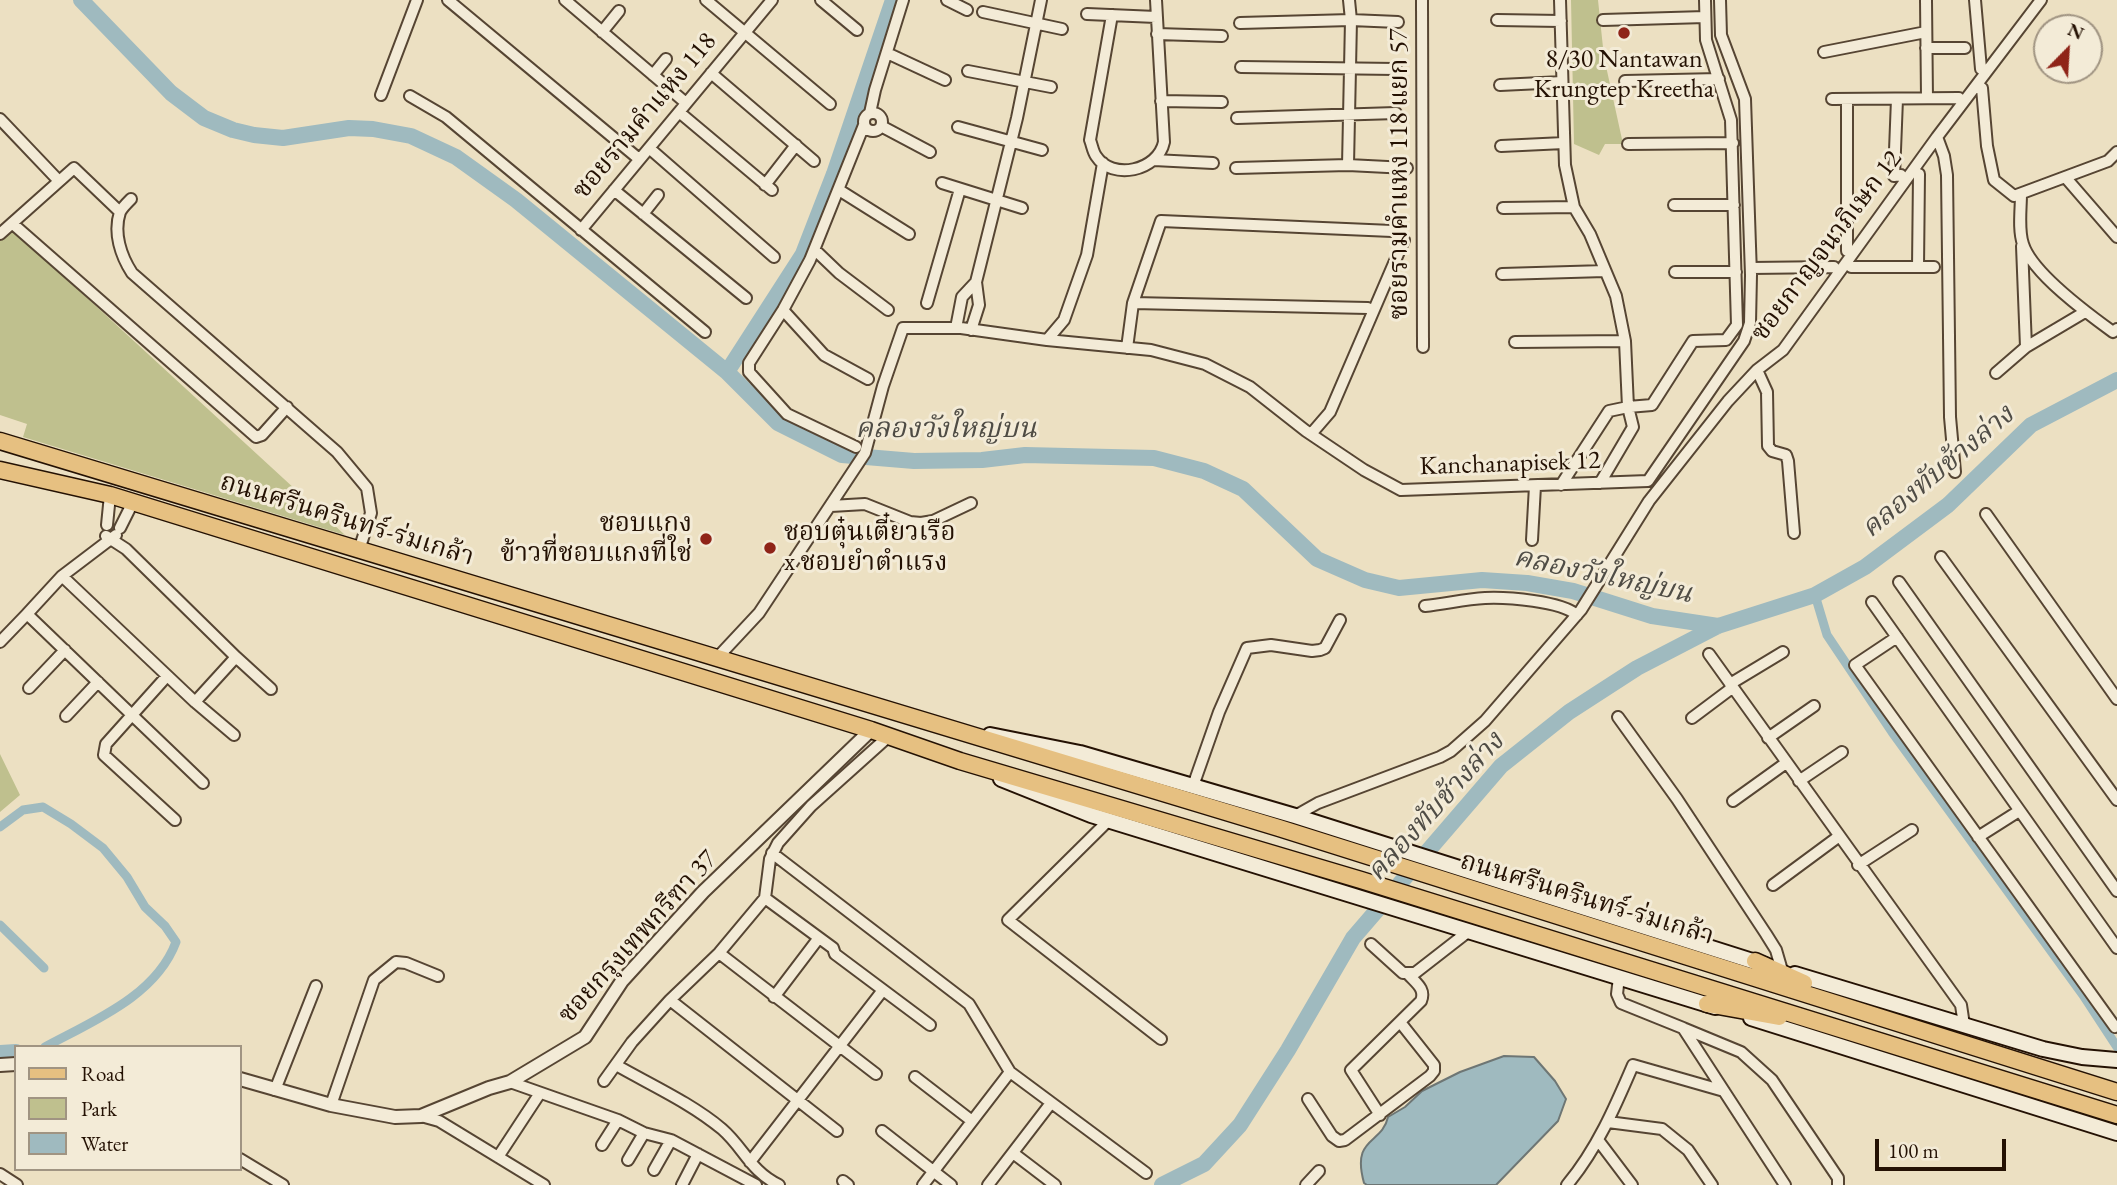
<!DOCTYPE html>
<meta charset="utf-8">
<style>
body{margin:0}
#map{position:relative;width:2117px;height:1185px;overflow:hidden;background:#ece0c2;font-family:"EB Garamond",serif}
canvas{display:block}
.legend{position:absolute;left:14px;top:1045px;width:228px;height:126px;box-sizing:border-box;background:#f3ebd7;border:2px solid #a09482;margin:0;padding:9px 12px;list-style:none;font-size:21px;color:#241103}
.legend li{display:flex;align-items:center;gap:14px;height:35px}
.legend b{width:35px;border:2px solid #a09482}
.north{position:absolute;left:2033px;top:14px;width:70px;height:70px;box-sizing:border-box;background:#f3ebd7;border:2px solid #a09482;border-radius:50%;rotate:24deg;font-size:19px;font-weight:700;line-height:28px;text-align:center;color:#241103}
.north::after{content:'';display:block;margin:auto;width:24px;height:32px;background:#8f2418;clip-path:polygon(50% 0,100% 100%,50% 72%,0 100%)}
.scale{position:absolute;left:1875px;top:1139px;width:131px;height:32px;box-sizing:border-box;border:4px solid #241103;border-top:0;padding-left:9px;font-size:21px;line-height:24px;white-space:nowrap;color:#241103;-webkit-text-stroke:5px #f3ebd7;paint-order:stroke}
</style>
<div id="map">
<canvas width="2117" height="1185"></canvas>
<ul class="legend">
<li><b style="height:9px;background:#e6c081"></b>Road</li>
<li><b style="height:19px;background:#bfc08e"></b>Park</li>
<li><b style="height:19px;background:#9fbabf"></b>Water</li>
</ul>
<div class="north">N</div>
<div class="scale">100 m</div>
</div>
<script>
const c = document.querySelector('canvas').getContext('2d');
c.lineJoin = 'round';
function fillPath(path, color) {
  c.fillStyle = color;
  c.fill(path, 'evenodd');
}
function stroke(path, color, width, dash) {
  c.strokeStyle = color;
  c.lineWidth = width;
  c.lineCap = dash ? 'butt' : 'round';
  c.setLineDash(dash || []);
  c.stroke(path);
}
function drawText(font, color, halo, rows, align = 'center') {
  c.font = font + ' "EB Garamond","Noto Serif Thai",serif';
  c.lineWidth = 6;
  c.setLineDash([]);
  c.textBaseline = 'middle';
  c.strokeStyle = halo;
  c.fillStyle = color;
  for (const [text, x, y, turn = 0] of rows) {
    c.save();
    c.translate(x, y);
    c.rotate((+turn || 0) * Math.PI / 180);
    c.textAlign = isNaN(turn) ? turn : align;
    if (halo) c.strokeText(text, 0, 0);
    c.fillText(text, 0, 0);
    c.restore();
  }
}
fillPath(new Path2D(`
 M1571,0H1598L1604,57L1623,144H1605L1599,155L1574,144Z
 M12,229L345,535L23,437L27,424L0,415V239Z
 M0,754L20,795L0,812Z`), '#bfc08e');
const water = new Path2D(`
 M1504,1056L1534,1057L1555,1081L1566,1099L1558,1121L1496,1185H1367L1364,1183C1351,1136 1382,1145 1388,1117L1405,1107L1422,1091L1460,1072Z`);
fillPath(water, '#9fbabf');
stroke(water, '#6e7674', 2);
stroke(new Path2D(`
 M1815,595L1827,635L1892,732L2083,995L2117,1047
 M0,827L23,810L43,807L71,824L103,848L127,877L145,907L165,926L176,942C156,996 93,1021 45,1047
 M0,925L44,968`), '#9fbabf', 9);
stroke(new Path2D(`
 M81,0L171,93L204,118L233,130L254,135L283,138L349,128L373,129L411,136L456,157L516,200L727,372L778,423L842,455L914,461L982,460L1025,455L1154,458L1204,471L1243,489L1317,559L1365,580L1399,588L1482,580L1527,583L1573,591L1652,616L1718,626
 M727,372L803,254L834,174L893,0
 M0,1053L16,1052
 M1162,1185L1204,1164L1240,1125L1288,1050L1353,938L1501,766L1569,712L1637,668L1718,626L1815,595L1865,567L1948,505L2031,425L2117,380`), '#9fbabf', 16);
const minor = new Path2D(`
 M448,0L639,159
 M565,0L686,103
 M706,0L830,104
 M821,0L857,30
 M947,0L967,10
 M1422,0L1423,347
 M1560,0L1565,165L1574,207L1590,234L1616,296L1625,341L1628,407L1652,405L1693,341L1726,340L1737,325L1731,120L1706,40L1705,0
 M1926,0L1927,98
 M1975,0L1981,69
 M983,12L1062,29
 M1087,14L1156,17
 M1112,15L1090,140C1092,145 1093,152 1096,156C1112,181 1158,171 1164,142L1156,0
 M1497,20L1561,21
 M1603,20L1705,17
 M1240,23L1351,20L1398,22
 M602,32L619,11
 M1157,34L1222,36
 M1926,48H1965
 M1824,52L1926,32
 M887,53L945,80
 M1241,67L1396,69
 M968,71L1051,87
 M711,73L814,161
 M653,75L666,59
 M1625,81L1719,79
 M1500,85L1562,82
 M1982,88L1987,146L1994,180L2014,196L2108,161L2117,152
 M381,95L417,0
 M410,96L446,117L705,332
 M1832,99L1959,98
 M1897,99L1894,176L1901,175
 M1847,100V251
 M1161,101L1222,102
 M679,112L772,190
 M870,113L875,90L903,0
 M864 122a9 9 0 1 1 18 0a9 9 0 1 1-18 0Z
 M1237,118L1396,113
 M0,119L59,181
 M881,126L930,152
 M958,127L1042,150
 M1937,137L1944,156L1947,175L1950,417L1955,472
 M1628,144L1733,143
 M1501,146L1564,143
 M649,148L774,257
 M1154,160L1213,163
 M1348,165L1351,20L1349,0
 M1236,168L1348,165L1407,168
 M2066,178L2117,237
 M942,183L1022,208
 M765,185L796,145
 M614,190L746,298
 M839,190L909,234
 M2021,194C2021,209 2018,230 2023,244C2032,273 2088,314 2113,332L2117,329
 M131,199C127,203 122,208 120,212C113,233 121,256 132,273L337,452L367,488L371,513L359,550
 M1674,205H1734
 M1503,208L1574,207
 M643,214L658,195
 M13,224L256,437L262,435L287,407
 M581,230L772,0
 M0,234L74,168L120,212
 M2022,246L2026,347
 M815,250L839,273L888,310
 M1851,267H1934
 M1918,267L1919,174
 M1751,268L1834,267
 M1675,272H1736
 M1502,274L1605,271
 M927,303L960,189
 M1133,303L1368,308
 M783,310L824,355L868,379
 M956,328L962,297L976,282
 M971,330L979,305L976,282L1017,118L1041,0
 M1047,340L1064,320L1087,255L1103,163
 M1515,342L1625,341
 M1127,348L1133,303L1161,221L1392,231
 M1757,370L1767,392L1768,446L1772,451L1786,455L1788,461L1794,533
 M1996,373L2026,347L2085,312
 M1311,434L1330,412L1404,240
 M856,447L787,414L749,372V363L783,310L810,260L864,125
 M1561,485L1609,411L1628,407L1633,427L1600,483
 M831,506L865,504L910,522L921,523L933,521L971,503
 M1986,514L2117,699
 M107,525L110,495
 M120,528L133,502
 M116,535L62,576L195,702L234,735
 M106,536L126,549L236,657L195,702
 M1532,540L1535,486
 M1941,557L2117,800
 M1899,582L2117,891
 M1872,602L2117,948
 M1425,606C1445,604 1465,599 1485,598C1507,597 1561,601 1577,615
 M27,614L62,576
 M1897,637L1855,665L2115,1027L2117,1026
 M0,642L27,614L132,715L167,676
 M1709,654L1961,1005L1964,1025
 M236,657L271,689
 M717,658L759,613L865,453L883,386L903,328H961L1047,340L1151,350L1205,364L1250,387L1306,431L1364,470L1401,490L1648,481L1744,341L1750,323L1751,275L1745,99L1721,35L1720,0
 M1730,684L1783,652
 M29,688L65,650
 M66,716L98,682
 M1618,717L1677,799L1766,934L1776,950L1783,974
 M1692,718L1732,688
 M889,736L811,806L778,843L770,859L765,898L833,948L835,954L930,1025
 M1768,738L1814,706
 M1799,781L1842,752
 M1193,786L1219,712L1247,648L1271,645L1312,651L1320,650L1325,648L1340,620
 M1733,801L1786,763
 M1295,816L1318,803L1440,757L1451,751L1485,721L1581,610L1649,501L1728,401L1757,370L1783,350L1937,137L2041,0
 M175,820L104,755L106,744L132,715L203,783
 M1109,820L1008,920L1161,1039
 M1978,837L2019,811
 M772,853L969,1004L1010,1072L1146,1173
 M1858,865L1912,830
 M1773,885L1838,837
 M1371,944L1403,973H1415L1469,931
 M719,953L876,1074
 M1619,977L1617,994L1621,1003L1683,1028L1785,1185
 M774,997L818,939
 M670,1000L837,1131
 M1683,1028L1741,1052L1772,1080L1838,1178V1185
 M616,1065C651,1085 691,1103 722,1129C744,1148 750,1171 779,1185
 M915,1077L972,1121
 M604,1081L632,1042L670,1000L719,953L765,898
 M510,1082L618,1120L644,1133L671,1140L756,1185
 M275,1090L316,986
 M1308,1099L1332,1136L1339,1141L1345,1140L1430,1076L1434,1071V1065L1400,1022
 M331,1105L374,980L396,962L406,963L438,976
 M1380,1115L1351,1070L1421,1001C1426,989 1416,983 1408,974
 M421,1116L439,1121L544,1185
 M1608,1122L1662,1129L1688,1150L1712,1185
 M882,1131L951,1185
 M1598,1140L1632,1185
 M602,1145L618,1120
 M1013,1153L1055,1185
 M498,1157L540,1093
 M240,1159L283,1185
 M628,1160L644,1133
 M750,1162L883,990
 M654,1170L671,1140
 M0,1174L17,1185
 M843,1181L848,1185
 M682,1185L698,1154
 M923,1185L1010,1072
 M988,1185L1051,1103
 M1306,1185L1319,1171
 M1567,1185C1597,1149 1615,1107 1633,1065L1724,1091`);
const tertiary = new Path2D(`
 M0,1065L16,1064
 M240,1079L331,1105L395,1117L421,1116L489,1088L510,1082L585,1037L622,981L703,892L871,730`);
const secondary = new Path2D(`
 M990,735L1080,753L1295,816L1765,965
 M1001,779L1091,815L1715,1007
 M1795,974L2043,1049L2082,1057L2117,1060
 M1751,1018L2117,1133`);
const primary = new Path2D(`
 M0,441L1279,828L2117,1092
 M0,470L110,495L871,730L960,761L1361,880L2117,1115
 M1755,961L1804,983
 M1707,1004L1779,1017`);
stroke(minor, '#564533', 14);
stroke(tertiary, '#564533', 16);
stroke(secondary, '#241103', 18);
stroke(primary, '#241103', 19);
stroke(minor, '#f3ebd7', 10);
stroke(tertiary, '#f3ebd7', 12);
stroke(secondary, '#f3ebd7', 14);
stroke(primary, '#e6c081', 16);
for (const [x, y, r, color] of [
 [1624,33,7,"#8f2418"],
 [706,539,7,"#8f2418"],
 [770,548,7,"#8f2418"]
]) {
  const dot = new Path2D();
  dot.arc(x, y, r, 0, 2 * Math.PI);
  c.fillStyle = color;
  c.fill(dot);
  stroke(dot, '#f3ebd7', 2.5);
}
drawText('26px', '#241103', '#f3ebd7', [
 ["8/30 Nantawan",1624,60],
 ["Krungtep Kreetha",1624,90],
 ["ชอบแกง",692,524,"right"],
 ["ข้าวที่ชอบแกงที่ใช่",692,554,"right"],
 ["ชอบตุ๋นเตี๋ยวเรือ",784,533,"left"],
 ["x ชอบยำตำแรง",784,563,"left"]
]);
drawText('26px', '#241103', '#f3ebd7', [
 ["ซอยรามคำแหง 118",645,116,-50],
 ["ซอยรามคำแหง 118 แยก 57",1400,174,-90],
 ["ซอยกาญจนาภิเษก 12",1827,246,-53],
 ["Kanchanapisek 12",1510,464,-2],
 ["ถนนศรีนครินทร์-ร่มเกล้า",347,520,17],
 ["ถนนศรีนครินทร์-ร่มเกล้า",1587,899,17],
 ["ซอยกรุงเทพกรีฑา 37",638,937,-48]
]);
drawText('italic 28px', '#4f4c45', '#f3ebd7', [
 ["คลองวังใหญ่บน",946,429],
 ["คลองทับช้างล่าง",1938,472,-40],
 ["คลองวังใหญ่บน",1603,576,12],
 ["คลองทับช้างล่าง",1436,807,-48]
]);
</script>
